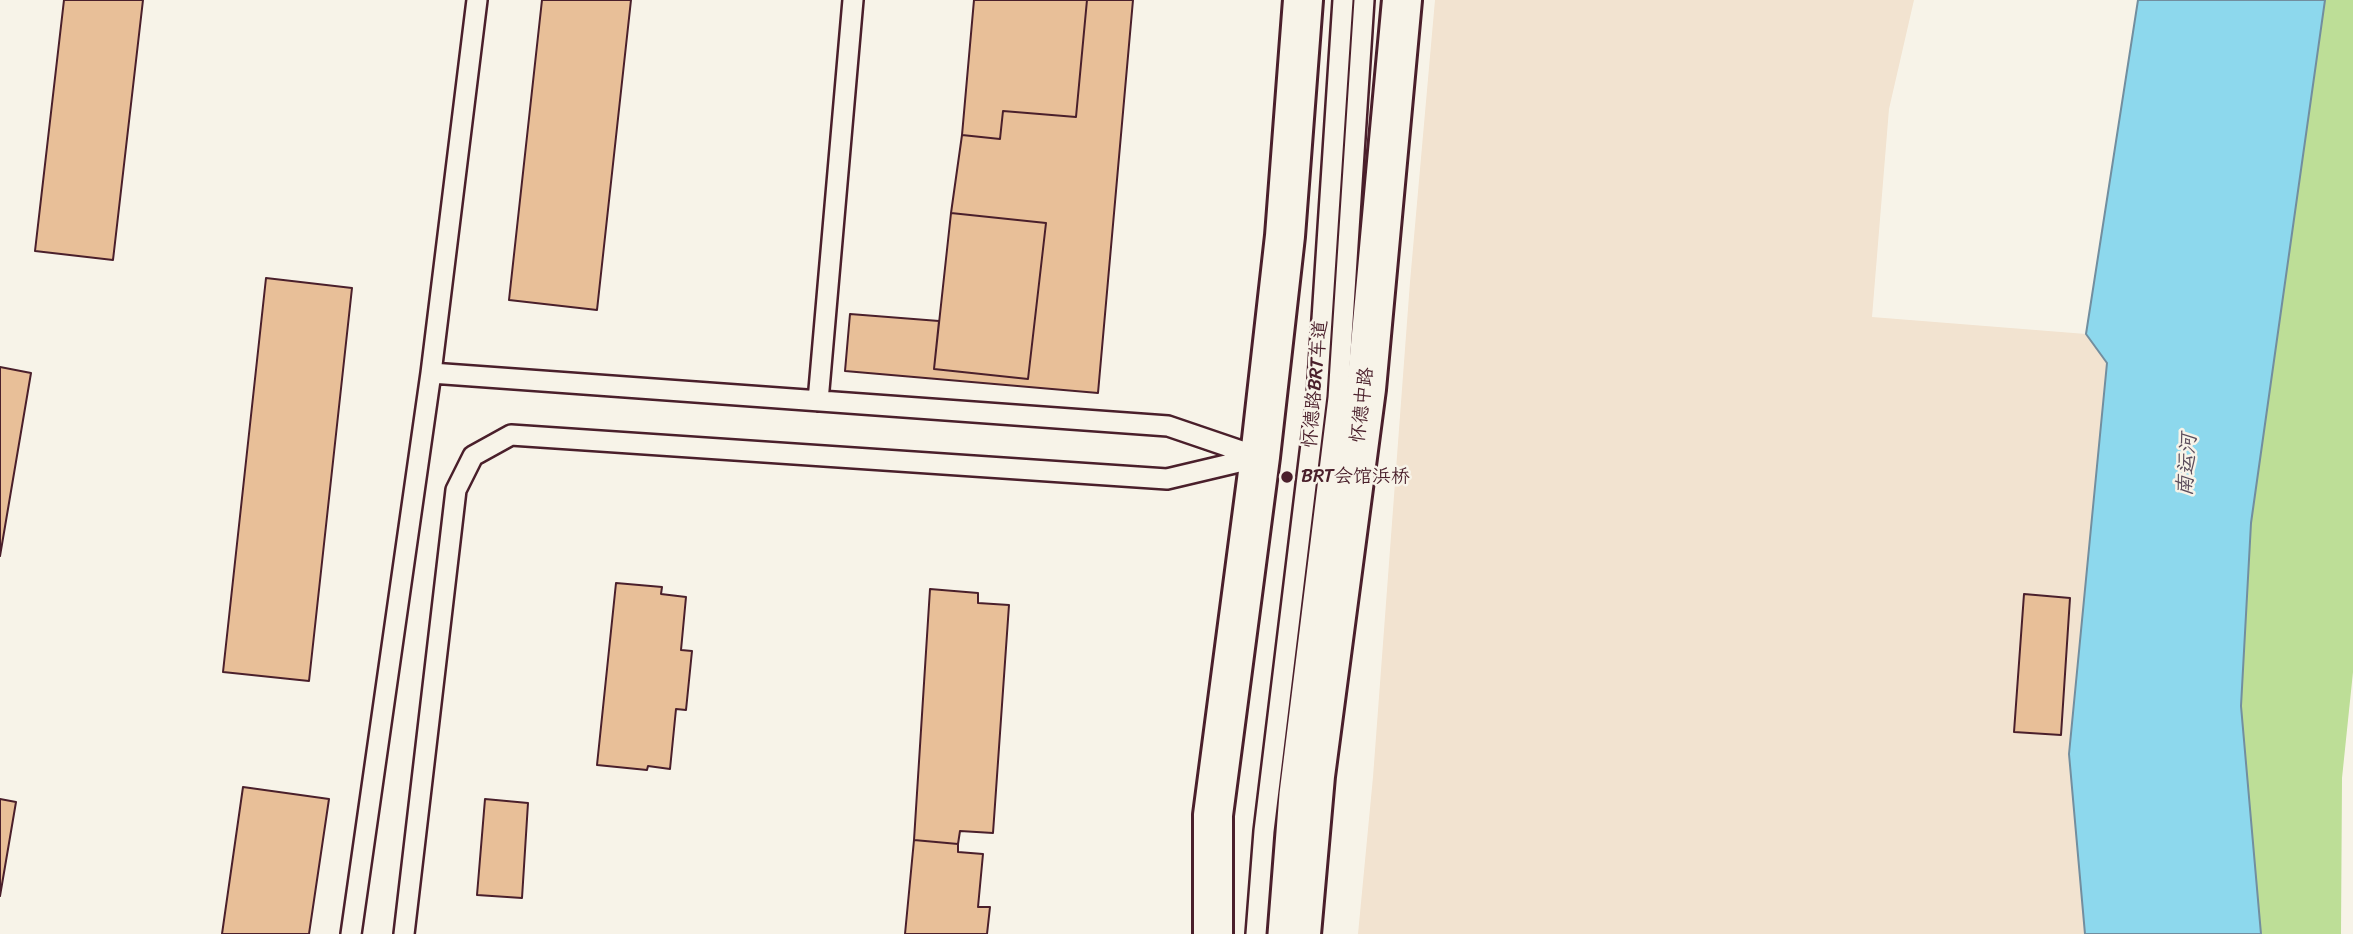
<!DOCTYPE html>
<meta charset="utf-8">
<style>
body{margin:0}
canvas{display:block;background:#f7f3e8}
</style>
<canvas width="2353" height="934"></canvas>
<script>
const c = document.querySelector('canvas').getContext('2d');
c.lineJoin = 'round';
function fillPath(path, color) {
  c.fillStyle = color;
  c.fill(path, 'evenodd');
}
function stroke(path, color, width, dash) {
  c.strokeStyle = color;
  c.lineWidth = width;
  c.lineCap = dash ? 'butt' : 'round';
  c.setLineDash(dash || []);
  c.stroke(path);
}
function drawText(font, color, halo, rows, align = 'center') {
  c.font = font + ' Sriracha,"LXGW WenKai TC",sans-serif';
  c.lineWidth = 5;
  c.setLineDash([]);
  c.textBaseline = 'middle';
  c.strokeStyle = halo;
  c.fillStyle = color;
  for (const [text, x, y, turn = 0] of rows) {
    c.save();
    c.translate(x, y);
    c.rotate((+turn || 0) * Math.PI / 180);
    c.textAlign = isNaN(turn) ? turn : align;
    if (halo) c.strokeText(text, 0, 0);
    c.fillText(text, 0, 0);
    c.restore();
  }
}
fillPath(new Path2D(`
 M1435,0H1914L1889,109L1872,317L2086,334L2107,363L2069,754L2085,934H1358L1373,777L1410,282Z`), '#f2e3d0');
fillPath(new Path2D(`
 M2325,0H2353V672L2342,778L2341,934H2261L2241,706L2251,523Z`), '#bdde97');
const water = new Path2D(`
 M2138,0H2325L2251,523L2241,706L2261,934H2085L2069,754L2107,363L2086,334Z`);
fillPath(water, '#8dd8ed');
stroke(water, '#728e9f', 2);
const building = new Path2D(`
 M64,0H143L113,260L35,251Z
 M542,0H631L597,310L509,300Z
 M974,0H1087L1076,117L1003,111L1000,139L962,135Z
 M1087,0H1133L1098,393L845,371L850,314L939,321L934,369L1028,379L1046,223L951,213L962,135L1000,139L1003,111L1076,117Z
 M951,213L1046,223L1028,379L934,369Z
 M266,278L352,288L309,681L223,672Z
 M0,367L31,373L0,556Z
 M616,583L662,587L661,594L686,597L681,650L692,651L686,710L676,709L670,769L648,766L647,770L597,765Z
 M930,589L978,593V603L1009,605L993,833L960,831L958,844L914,840Z
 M2024,594L2070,598L2061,735L2014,732Z
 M243,787L329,799L309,934H222Z
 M0,799L16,802L0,896Z
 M485,799L528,803L522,898L477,895Z
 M914,840L958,844V852L983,854L978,907H990L987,934H905Z`);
fillPath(building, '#e8bf98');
stroke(building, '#4a1f2b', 2);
const lane = new Path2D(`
 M431,373L1168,426L1259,457
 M818,401L853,0
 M351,934L431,373L477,0
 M404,934L456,490L473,456L511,435L1167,479L1260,457
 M1256,934L1264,831L1317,395L1343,0
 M1278,934L1289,794L1338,398L1364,0`);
const primary = new Path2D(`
 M1213,934V815L1260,457L1285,236L1303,0
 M1301,934L1315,776L1366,389L1402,0`);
stroke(lane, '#4a1f2b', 24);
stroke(primary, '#4a1f2b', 44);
stroke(lane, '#f7f3e8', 19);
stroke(primary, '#f7f3e8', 38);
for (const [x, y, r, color] of [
 [1287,477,7,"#4a1f2b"]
]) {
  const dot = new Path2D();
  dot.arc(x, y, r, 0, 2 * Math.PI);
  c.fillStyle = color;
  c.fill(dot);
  stroke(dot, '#f7f3e8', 2.5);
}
drawText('19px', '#4a1f2b', '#f7f3e8', [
 ["怀德路BRT车道",1316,384,-85],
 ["怀德中路",1363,405,-83]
]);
drawText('19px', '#4a1f2b', '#f7f3e8', [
 ["BRT会馆浜桥",1301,477]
], 'left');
drawText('italic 21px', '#5b4d5c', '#f7f3e8', [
 ["南运河",2188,465,-86]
]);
</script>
